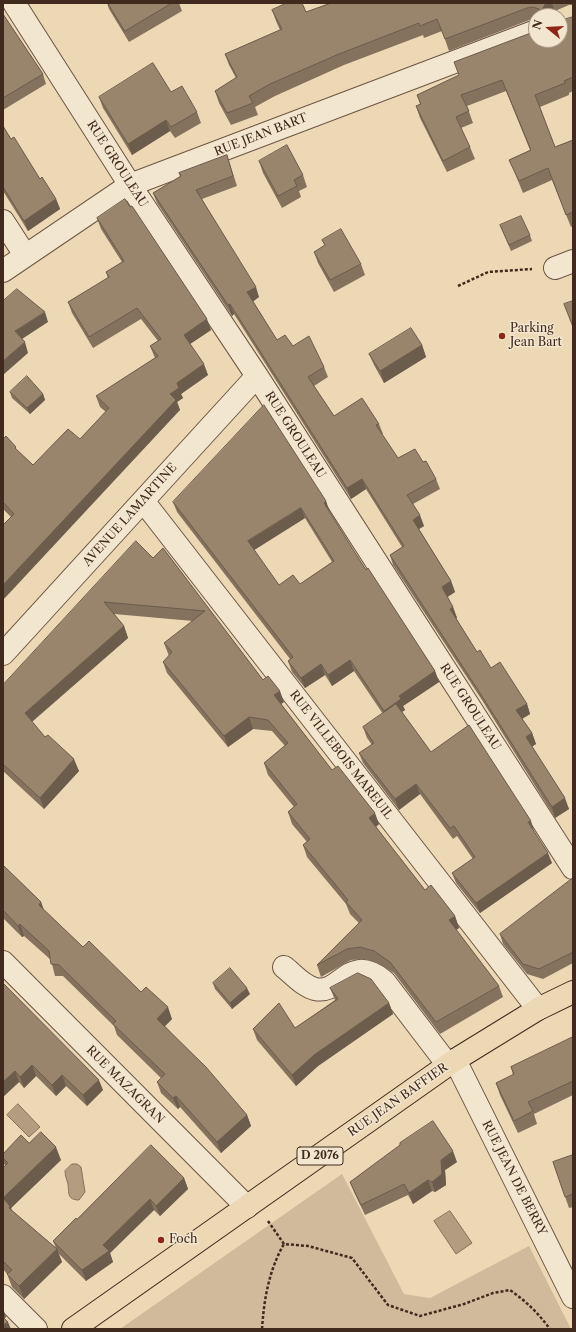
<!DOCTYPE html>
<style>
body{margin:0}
#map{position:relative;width:576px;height:1332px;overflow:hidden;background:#ecd8b5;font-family:"Libre Caslon Text",serif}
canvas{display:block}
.frame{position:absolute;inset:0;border:4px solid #402a1d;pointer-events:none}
.north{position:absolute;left:528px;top:8px;width:40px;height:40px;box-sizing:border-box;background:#f3e6cf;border:1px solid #ab9b88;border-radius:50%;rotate:288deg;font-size:11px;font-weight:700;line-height:16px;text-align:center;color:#402a1d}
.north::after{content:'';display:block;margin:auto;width:14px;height:18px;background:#8f2418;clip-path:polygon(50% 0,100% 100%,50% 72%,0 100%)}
</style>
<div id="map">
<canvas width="576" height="1332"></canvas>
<div class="frame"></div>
<div class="north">N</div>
</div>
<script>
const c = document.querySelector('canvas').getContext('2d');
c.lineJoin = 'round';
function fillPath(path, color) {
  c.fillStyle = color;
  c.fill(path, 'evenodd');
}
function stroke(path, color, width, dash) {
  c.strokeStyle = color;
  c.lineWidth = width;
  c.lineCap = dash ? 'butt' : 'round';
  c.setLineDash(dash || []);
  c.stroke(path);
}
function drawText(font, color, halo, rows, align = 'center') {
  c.font = font + ' "Libre Caslon Text",serif';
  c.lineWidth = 3;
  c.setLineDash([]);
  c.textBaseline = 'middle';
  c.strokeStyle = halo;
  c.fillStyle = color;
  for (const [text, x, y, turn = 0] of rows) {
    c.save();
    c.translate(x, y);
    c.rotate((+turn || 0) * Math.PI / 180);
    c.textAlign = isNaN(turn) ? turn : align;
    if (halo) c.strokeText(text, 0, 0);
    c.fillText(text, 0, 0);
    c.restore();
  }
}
fillPath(new Path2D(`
 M342,1174L404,1294L430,1298L529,1246L571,1329H120Z`), '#cfba9b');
const water = new Path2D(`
 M18,1104L40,1127L29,1137L7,1115Z
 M72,1164H77L81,1167L85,1192L79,1200C67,1200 69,1193 68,1184C67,1180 65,1176 65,1171Z
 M450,1211L472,1243L456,1254L434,1221Z`);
fillPath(water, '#b29d81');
stroke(water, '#846f59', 1);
const minor = new Path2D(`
 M14,3L130,185L257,376L573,868
 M3,221L25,255
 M555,268L573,261
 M3,271L130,185L536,31
 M144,502L538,1009
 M3,654L257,376
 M3,962L247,1207
 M284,967C293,974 303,986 315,989C342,995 348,952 384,981L448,1065
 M455,1060L573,1297
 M3,1296L36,1329`);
const major = new Path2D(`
 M73,1329L455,1060L538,1009L573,992`);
stroke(minor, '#6b5643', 24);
stroke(major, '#402a1d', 24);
stroke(new Path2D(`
 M458,286L488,272L532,269
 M268,1221L284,1244L308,1246L352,1258L388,1305L420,1316L464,1304L493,1293L510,1290C526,1301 539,1314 550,1329
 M262,1329C264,1299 269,1270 284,1244`), '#402a1d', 2.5, [3, 2]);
stroke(minor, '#f3e6cf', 22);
stroke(major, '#ecd8b5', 22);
fillPath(new Path2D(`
 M107,3H179L182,11L129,42L109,9Z
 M331,3H573V5H569L555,11L551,14L550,16H536V19H532L449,51L442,31L424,38L423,35L344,65L275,96L255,107L258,115L231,125L219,103L215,91L236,78L229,65L225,54L280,30L276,21L272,10L306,12Z
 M3,14L43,74L46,84L3,110Z
 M573,17V91L569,93V95L540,107L555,147L573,140V226L571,227L552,180L523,193L514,171L509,160L530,150L506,91L467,106L473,123L461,128L470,147L475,159L447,172L420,118L416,106L420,104L417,95L459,76Z
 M171,92L197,112L201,123L175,138L170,131L132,155L103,108L99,97Z
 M3,126L11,139L40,179L56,199L60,209L28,231L3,191Z
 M227,155L237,186L202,199L259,297L253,301L277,340L293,346L324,367L328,377L314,386L334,416L379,424L383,434H382L398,458L423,462L436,479L440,489L413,504L424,526L419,529L451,581L455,592L447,597L453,607L457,618H456L477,652L491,668L527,704L530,714L522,719L532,733L536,744L532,746L569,809L555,818L482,700L393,565L390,555L402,547L366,489L351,499L234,314L232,316L157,203L153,193L180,177L179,173Z
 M259,161L303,175L307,187L299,191L301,197L282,208L263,173Z
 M97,218L211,330L190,344L208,375L181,394L183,398L177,402L180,410L11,517L3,509V437L33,465L80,439L106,412L100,407L96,396L155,358L150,346L158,341L141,319L93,348L72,313L68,302L108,278L106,272L122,262L101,229Z
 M500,225L530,235L532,241L511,251Z
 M322,240L361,264L365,275L334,292L318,263L314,252L325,246Z
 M422,345L426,357L384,383L374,365L369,354Z
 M10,392L43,394L45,400L30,414L12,398Z
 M326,501L329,512L366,570L435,671L439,682L403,706L405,710L402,712L431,752L534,831L552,863L480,913L456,883L452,873L473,859L457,836L453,839L420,794L399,810L363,763L359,753L372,745L367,738L363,727L383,714L354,671L332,686L325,675L305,688L292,672L288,661L290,659L177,512L173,502ZM305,518L332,562L300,584L279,585L254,550Z
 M163,548L263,680L284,702L281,704L332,770L379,824L376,827L425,890L455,916L459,928L456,930L499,986L503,997L440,1034L394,973L378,963L364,959L351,960L321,977L317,965L359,923L350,914L346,904L307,857L303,845L307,842L292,824L288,812L294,807L268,775L264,763L285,746L272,731L253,729L228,747L167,673L163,662L169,656L164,643L193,621L114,614L124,626L128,638L32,722L45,737L79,771L44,809L3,771V685L153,558Z
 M3,865L41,902L44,910L83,947L141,992L172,1019L165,1026L247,1115L251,1126L221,1153L180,1107L178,1109L161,1093L157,1082L161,1078L117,1035L114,1026L63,976H55L51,960L24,936L22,937L3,918Z
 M573,878V963L543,979L527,974L503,944L500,934Z
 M3,983L103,1090L87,1106L66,1086L56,1096L36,1076L24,1088L19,1082L3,1097Z
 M213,983L250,994L232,1009L215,989Z
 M330,988L389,1003L393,1014L318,1066L296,1086L257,1040L253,1029L295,1028L335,1000Z
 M573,1037V1095L534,1114L537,1124L518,1133L500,1095L496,1083L513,1075L511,1067Z
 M29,1143L61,1160L11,1208L12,1211L56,1248L53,1241L77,1219L184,1178L188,1189L160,1216L154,1210L110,1253L113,1262L86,1281L58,1253L62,1262L24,1299L12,1287L7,1274L3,1269V1168L5,1166L3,1161V1154Z
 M573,1155V1207L569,1208L553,1162Z
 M457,1162L445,1170L446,1185L435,1192L432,1191L413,1204L408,1195L365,1215L354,1192L350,1182Z`), '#84725d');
fillPath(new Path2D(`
 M546,3H552L555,11L551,14L550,16H545L543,8Z
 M166,120L170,131L132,155L128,144Z
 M56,199L60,209L28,231L24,221Z
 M256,287L259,297L251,303L247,292Z
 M230,304L234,314L232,316L228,305Z
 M45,312L48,322L19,341L15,331Z
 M207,319L211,330L187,346L184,335Z
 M25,342L28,353L3,375V361Z
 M422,345L426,357L384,383L380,371Z
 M204,364L208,375L181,394L183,398L177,402L180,410L3,600V585L170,394L177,383Z
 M43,394L45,400L30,414L27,408Z
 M362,479L366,489L351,499L347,488Z
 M326,501L330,512L324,503Z
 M301,508L305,518L251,552L248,541Z
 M420,515L424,526L417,530L413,520Z
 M451,581L455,592L446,598L442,587Z
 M453,607L457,618L454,620L450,609Z
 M124,626L128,638L29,724L25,713Z
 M350,660L354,671L332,686L328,675Z
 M321,664L325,675L305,688L301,678Z
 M435,671L439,682L403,706L405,710L388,721L384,711L399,696Z
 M280,691L284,702L278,706L274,695Z
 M527,704L530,714L520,720L516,710Z
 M249,717L253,729L228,747L224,736Z
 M532,733L536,744L530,748L526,737Z
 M74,759L79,771L44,809L40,798Z
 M416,784L420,794L399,810L395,799Z
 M565,798L569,809L555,818L552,807Z
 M375,813L379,824L373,829L369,818Z
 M531,821L534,831L528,822Z
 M548,853L552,863L480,913L476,903Z
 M41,902L45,914L39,905Z
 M455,916L459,928L453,932L449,920Z
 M20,924L24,936L22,937L18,926Z
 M247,988L250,994L232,1009L230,1003Z
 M389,1003L393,1014L318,1066L296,1086L292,1075L314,1055Z
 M168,1007L172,1019L161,1030L157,1019Z
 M32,1065L36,1076L24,1088L20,1077Z
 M15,1071L19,1082L3,1097V1082Z
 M62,1075L66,1086L56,1096L52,1085Z
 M99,1080L103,1090L87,1106L83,1095Z
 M176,1096L180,1107L178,1109L173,1098Z
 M247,1115L251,1126L221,1153L217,1142Z
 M56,1147L61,1160L11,1208L15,1220L3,1198Z
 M453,1151L457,1162L445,1170L446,1185L435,1192L432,1182L441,1160Z
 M184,1178L188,1189L160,1216L156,1206Z
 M428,1180L432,1191L413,1204L409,1193Z
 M150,1199L154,1210L110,1253L113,1262L86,1281L82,1270L103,1245Z
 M57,1249L62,1262L24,1299L19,1286Z
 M3,1308L6,1317L3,1320Z
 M8,1322L11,1329H3V1325Z`), '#6b5c4c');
const building = new Path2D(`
 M108,3H172L125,31Z
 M287,3H302L306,12L331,3H546L543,8L544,15L545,16H544L539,9L533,7L527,8L445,39L437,19L420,26L419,23L339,54L270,84L249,96L253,103L227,113L215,91L237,77L225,54L282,29L272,10Z
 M3,14L43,74L3,98Z
 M573,17V77L564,81L565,83L535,95L555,147L573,140V212L566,215L548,168L519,181L509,160L531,150L502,80L461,95L469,111L456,117L470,147L443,161L416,106L421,104L417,95L459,75L454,62L536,31V40H560V21Z
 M153,63L171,92L182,86L197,112L171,127L166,120L128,144L99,97Z
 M3,126L11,139L14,137L40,179L42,177L56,199L24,221L3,187Z
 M287,145L303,175L294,180L297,186L278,196L259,161Z
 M227,155L233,176L196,190L256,287L247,292L277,340L285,335L293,346L309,336L324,367L308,377L334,416L362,398L379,424L376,425L398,458L415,449L423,462L426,461L436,479L407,495L420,515L413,520L451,581L442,587L453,607L450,609L477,652L480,650L491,668L500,662L527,704L516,710L532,733L526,737L565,798L552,807L478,690L390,555L404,546L362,479L347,488L230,304L228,305L153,193L181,176L179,173Z
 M125,199L130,207L132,206L207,319L184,335L204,364L177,383L179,388L170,394L176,400L3,585V525L14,514L3,502V437L4,438L6,436L16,447L15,448L33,465L68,429L80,439L109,408L96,396L158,356L150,346L161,339L137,308L89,337L68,302L109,277L106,272L124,261L97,218Z
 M521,216L530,235L509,245L500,225Z
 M341,229L361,264L330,280L314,252L325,245L322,240Z
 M17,289L45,312L15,331L25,342L3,361V301Z
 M573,301V327L564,304Z
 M411,328L422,345L380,371L369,354Z
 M27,376L43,394L27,408L10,392Z
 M264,405L326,501L324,503L352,548L366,570L368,568L435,671L399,696L401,699L384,711L350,660L328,675L321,664L301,678L288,661L293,657L173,502ZM301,508L334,561L300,584L293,575L279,585L248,541Z
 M136,541L153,558L163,548L263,680L268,676L280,691L274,695L332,770L338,766L375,813L369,818L425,890L431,885L455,916L449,920L499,986L436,1022L390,962L374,951L360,947L347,949L317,965L362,920L346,902L348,900L303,845L310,839L288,812L297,804L264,763L288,743L268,720L249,717L224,736L163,662L172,652L164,643L205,611L104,602L124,626L25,713L45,737L48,735L74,759L40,798L3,764V685Z
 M396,704L431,752L469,725L531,821L528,822L548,853L476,903L452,873L475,857L454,826L450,828L416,784L395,799L359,753L374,743L363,727Z
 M3,865L41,902L39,905L83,947L89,941L141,992L146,987L168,1007L157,1019L206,1067L247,1115L217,1142L176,1096L173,1098L157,1082L165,1074L113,1024L116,1021L59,965L51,964L49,951L20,924L18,926L3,910Z
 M573,878V952L539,969L523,964L500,934Z
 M230,968L247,988L230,1003L213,983Z
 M358,973L371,979L389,1003L314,1055L292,1075L253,1029L279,1003L295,1028L338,999L330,988Z
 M3,983L99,1080L83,1095L62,1075L52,1085L32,1065L20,1077L15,1071L3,1082Z
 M573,1037V1081L528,1102L533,1111L514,1121L496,1083L514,1074L511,1067Z
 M433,1121L453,1151L441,1160L442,1174L432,1182L428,1180L409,1193L404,1184L361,1205L350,1182L400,1145V1143Z
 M41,1132L56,1147L3,1198V1168L8,1163L3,1158V1154L21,1135L29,1143Z
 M151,1145L184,1178L156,1206L150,1199L103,1245L109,1251L82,1270L53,1241L76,1218L77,1219Z
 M573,1155V1194L565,1197L553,1162Z
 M3,1198L10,1206L9,1208L57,1249L19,1286L7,1274L12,1270L3,1261Z
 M3,1317L8,1322L3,1325Z`);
fillPath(building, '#99846c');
stroke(building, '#6b5c4c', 1);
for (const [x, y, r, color] of [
 [502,336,4,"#8f2418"],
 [161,1240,4,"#8f2418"]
]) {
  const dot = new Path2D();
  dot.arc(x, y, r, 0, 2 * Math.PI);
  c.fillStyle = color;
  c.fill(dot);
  stroke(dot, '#f3e6cf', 1.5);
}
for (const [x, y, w] of [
 [320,1156,46]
]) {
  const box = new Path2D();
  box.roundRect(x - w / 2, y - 9, w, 18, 3);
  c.fillStyle = '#f3e6cf';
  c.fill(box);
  stroke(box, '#402a1d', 1);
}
drawText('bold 11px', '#402a1d', null, [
 ["D 2076",320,1156]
]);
drawText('12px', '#402a1d', '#f3e6cf', [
 ["RUE JEAN BART",261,135,-21],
 ["RUE GROULEAU",117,164,57],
 ["RUE GROULEAU",295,435,57],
 ["AVENUE LAMARTINE",130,515,-48],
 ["RUE GROULEAU",470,707,57],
 ["RUE VILLEBOIS MAREUIL",341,755,52],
 ["RUE MAZAGRAN",125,1085,45],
 ["RUE JEAN BAFFIER",398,1100,-35],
 ["RUE JEAN DE BERRY",514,1178,63]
]);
drawText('12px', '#402a1d', '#f3e6cf', [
 ["Parking",510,329],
 ["Jean Bart",510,343],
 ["Foch",169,1240]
], 'left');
</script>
